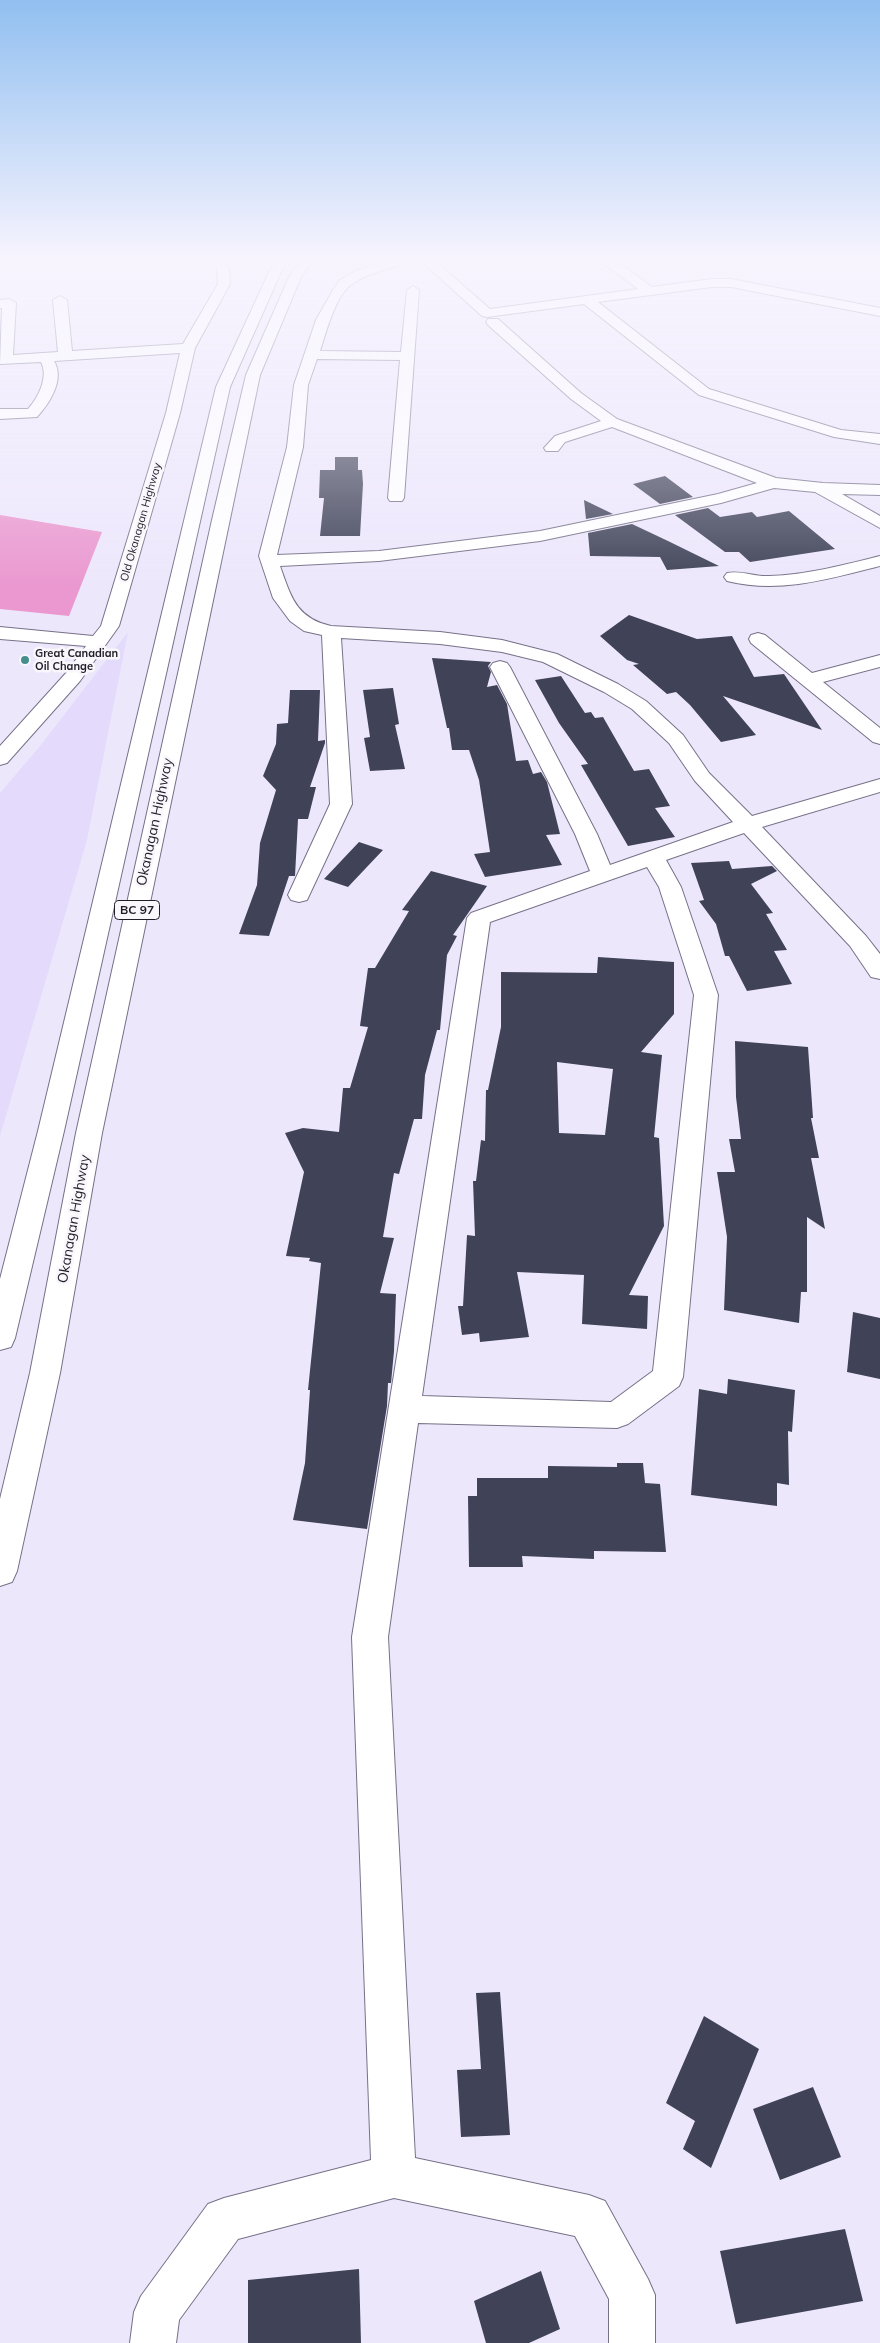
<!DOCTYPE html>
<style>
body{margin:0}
canvas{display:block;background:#ede7fc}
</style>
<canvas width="880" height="2343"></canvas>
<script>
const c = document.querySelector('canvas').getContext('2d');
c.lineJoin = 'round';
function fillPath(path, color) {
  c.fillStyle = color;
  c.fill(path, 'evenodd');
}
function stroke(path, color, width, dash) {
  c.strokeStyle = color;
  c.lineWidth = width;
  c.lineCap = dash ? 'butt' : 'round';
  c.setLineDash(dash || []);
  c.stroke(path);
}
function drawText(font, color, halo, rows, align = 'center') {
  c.font = font + ' Mulish,sans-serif';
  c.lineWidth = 5;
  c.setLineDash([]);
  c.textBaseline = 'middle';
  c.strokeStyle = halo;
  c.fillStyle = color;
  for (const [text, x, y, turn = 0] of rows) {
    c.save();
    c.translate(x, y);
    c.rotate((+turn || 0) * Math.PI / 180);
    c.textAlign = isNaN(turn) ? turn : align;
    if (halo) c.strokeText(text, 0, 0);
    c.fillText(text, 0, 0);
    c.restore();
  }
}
fillPath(new Path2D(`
 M128,632L87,840L0,1136V793L40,746Z`), '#e4dbfc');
fillPath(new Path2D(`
 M0,515L102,532L69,616L0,609Z`), '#ea98cf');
fillPath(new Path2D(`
 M335,457H358V470H362L363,484L360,536H320L324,498H319L320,470H335Z
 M665,476L693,497L660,504L633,484Z
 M584,500L613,514L586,519Z
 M708,508L720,517L752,512L757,517L789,511L835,549L750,562L739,552H725L675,515Z
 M632,524L668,541L719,566L667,570L660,557L590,556L588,533Z
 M629,615L697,639L732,636L754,677L784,674L822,730L723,696L756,735L721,742L690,705L676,692L667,694L633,665L639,664L627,660L600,636Z
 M432,658L491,662L488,666L491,672L487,687L497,685L507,704L516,761L528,760L533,774L541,772L547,782L560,834L546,835L562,865L485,877L474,854L490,852L479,780L469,750H452L449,728H447Z
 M561,676L585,713L591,712L595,718L603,717L634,771L649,769L670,806L655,808L675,837L628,846L581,765L588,764L559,723L535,680Z
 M393,688L399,724L395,725L405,769L370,771L364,738L370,737L363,690Z
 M290,690H320L318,741L325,740V743L310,787H316L308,819H298L295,876H289L269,936L239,934L257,885L260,843L276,790L263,776L276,744L277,724L288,723Z
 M359,842L383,850L348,887L324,879Z
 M729,861L732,869L772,866L777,871L751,884L773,913L766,914L787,950L774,951L792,984L747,991L729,956H725L716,924L699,901L704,900L691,863Z
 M431,871L487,886L453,935L457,936L447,955L440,1030H437L425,1075L422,1119H414L399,1174L394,1173L383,1237L394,1238L380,1293L396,1294L394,1351L391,1383H388L387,1406L367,1529L293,1520L305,1463L310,1390H308L321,1263L309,1261L310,1258L286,1256L304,1172L285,1133L303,1128L339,1132L343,1088H350L368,1027L360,1026L368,968H375L409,911L402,910Z
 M598,957L674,962V1014L641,1052L662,1055L654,1137L659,1138L664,1226L629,1295L648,1296L647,1329L582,1324L584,1275L517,1272L529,1337L480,1342L479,1333L462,1335L458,1306H463L467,1235L475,1236L473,1181H476L481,1140L485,1141L486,1090H488L501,1027V972L597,973ZM557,1062L613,1069L605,1135L559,1133Z
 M735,1041L808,1047L813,1118H811L819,1158H811L825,1229L807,1217V1292H801L799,1323L724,1310L727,1237L717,1172H735L729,1139H741L736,1097Z
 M853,1312L880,1318V1379L847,1372Z
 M728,1379L795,1390L792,1432L788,1431L789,1485L777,1483V1506L691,1495L699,1389L727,1394Z
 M617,1463H643L645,1483L660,1484L666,1552L594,1551V1559L522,1556L523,1567H469L468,1496H477V1478H548V1466L617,1467Z
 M500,1992L510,2135L461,2137L457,2070L481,2069L476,1993Z
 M704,2016L759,2049L711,2168L683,2149L695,2121L666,2103Z
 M813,2087L841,2157L780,2180L753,2109Z
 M845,2229L863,2301L736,2324L720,2251Z
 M359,2269L361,2343H248V2280Z
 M541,2271L560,2329L529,2343H486L474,2301Z`), '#404358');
const minor = new Path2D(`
 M211,260H223L229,269L230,284L195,348L180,413L119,626L80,681L7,763L0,765V746L66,673L86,646L0,639V627L93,636L101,626L166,413L180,353L54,361C65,379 50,403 37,417L0,419V409H28C38,398 49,377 41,362L0,364L2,308H0V300L9,299L16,303L13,355L58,352L53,300L60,296L67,300L72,351L183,344L218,284L217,269Z
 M389,260H407L405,263C387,269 367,273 351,285C335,296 326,333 320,351L401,352L407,290L413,286L419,290L404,498L402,501H390L388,498L400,360L317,359L308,385L303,447L277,555L379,551L540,531L718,494L757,483L612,427L565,442L558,451H546L544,448L555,436L601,421L571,399L488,325L486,322L488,319H498L581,393L617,419L776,478L823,483L880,485V495L842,494L880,516V528L815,492L774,488L721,503L540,541L379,561L280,566C291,597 296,618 331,626L440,632L502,640L557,654L618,684L646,701L683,735L709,773L752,816L880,779V792L762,827L866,936L880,954V979L871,977L850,946L744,833L666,860L681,887L718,995L683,1377L679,1386L628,1424L617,1428L418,1423L388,1637L415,2158L589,2195L605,2201L648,2279L655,2295V2343H609V2299L575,2236L394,2198L238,2239L179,2320L176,2343H130L134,2312L141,2296L208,2204L224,2198L371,2160L352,1637L467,918L471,913L590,871L575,834L490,667L493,663L500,661L507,663L510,667L597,834L610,865L733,822L695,781L669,743L632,709L604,692L543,662L502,652L440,644L341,638L352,804L307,900L299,902L291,900L288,895L330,804L322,635L304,631L290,621L273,598L259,556L287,447L294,385L316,320L333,290L340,280L356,271ZM647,867L659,887L694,995L653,1371L611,1402L422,1396L490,922Z
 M420,260H434L490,309L638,289L607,266L595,260H615L652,287L712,279H731L880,308V316L731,287H712L598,302L709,389L841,430L880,434V444L834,437L699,395L584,304L487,317L482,316Z
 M880,556V566C829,579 779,594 727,581L724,577L727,573C741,570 755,577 769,576C807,575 843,565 880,556Z
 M758,633L765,635L812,673L880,655V667L823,682L880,728V744L873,742L751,643L749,639L751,635Z`);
const highway = new Path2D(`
 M277,260H289L281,272L230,387L64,1131L15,1338L11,1347L0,1350V1279L38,1131L216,387L269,272Z
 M301,260H313L301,277L260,375L102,1133L60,1373L17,1571L12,1582L0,1586V1499L30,1373L76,1133L212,520L246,375L289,277Z`);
stroke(minor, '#777188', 2);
stroke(highway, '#777188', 2);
fillPath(minor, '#fff');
fillPath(highway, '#fff');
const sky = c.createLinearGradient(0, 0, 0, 588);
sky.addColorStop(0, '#91bff0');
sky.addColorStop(0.44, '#f7f4fe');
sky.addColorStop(1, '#f7f4fe00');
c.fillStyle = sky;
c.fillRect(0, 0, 880, 588);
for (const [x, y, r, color] of [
 [25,660,5,"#468e8c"]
]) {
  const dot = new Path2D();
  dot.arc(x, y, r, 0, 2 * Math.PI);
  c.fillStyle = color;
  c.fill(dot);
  stroke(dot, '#f9f7fc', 2);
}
drawText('11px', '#201e27', '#f9f7fc', [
 ["Old Okanagan Highway",141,522,-74]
]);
drawText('bold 11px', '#201e27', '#f9f7fc', [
 ["Great Canadian",35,654],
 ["Oil Change",35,667]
], 'left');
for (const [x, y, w] of [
 [137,910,45]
]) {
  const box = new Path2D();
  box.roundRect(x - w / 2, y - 9.5, w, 19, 4);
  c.fillStyle = '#f9f7fc';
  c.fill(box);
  stroke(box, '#201e27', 1);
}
drawText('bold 12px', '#201e27', null, [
 ["BC 97",137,910]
]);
drawText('14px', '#201e27', '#f9f7fc', [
 ["Okanagan Highway",155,822,-78],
 ["Okanagan Highway",74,1219,-80]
]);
</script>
